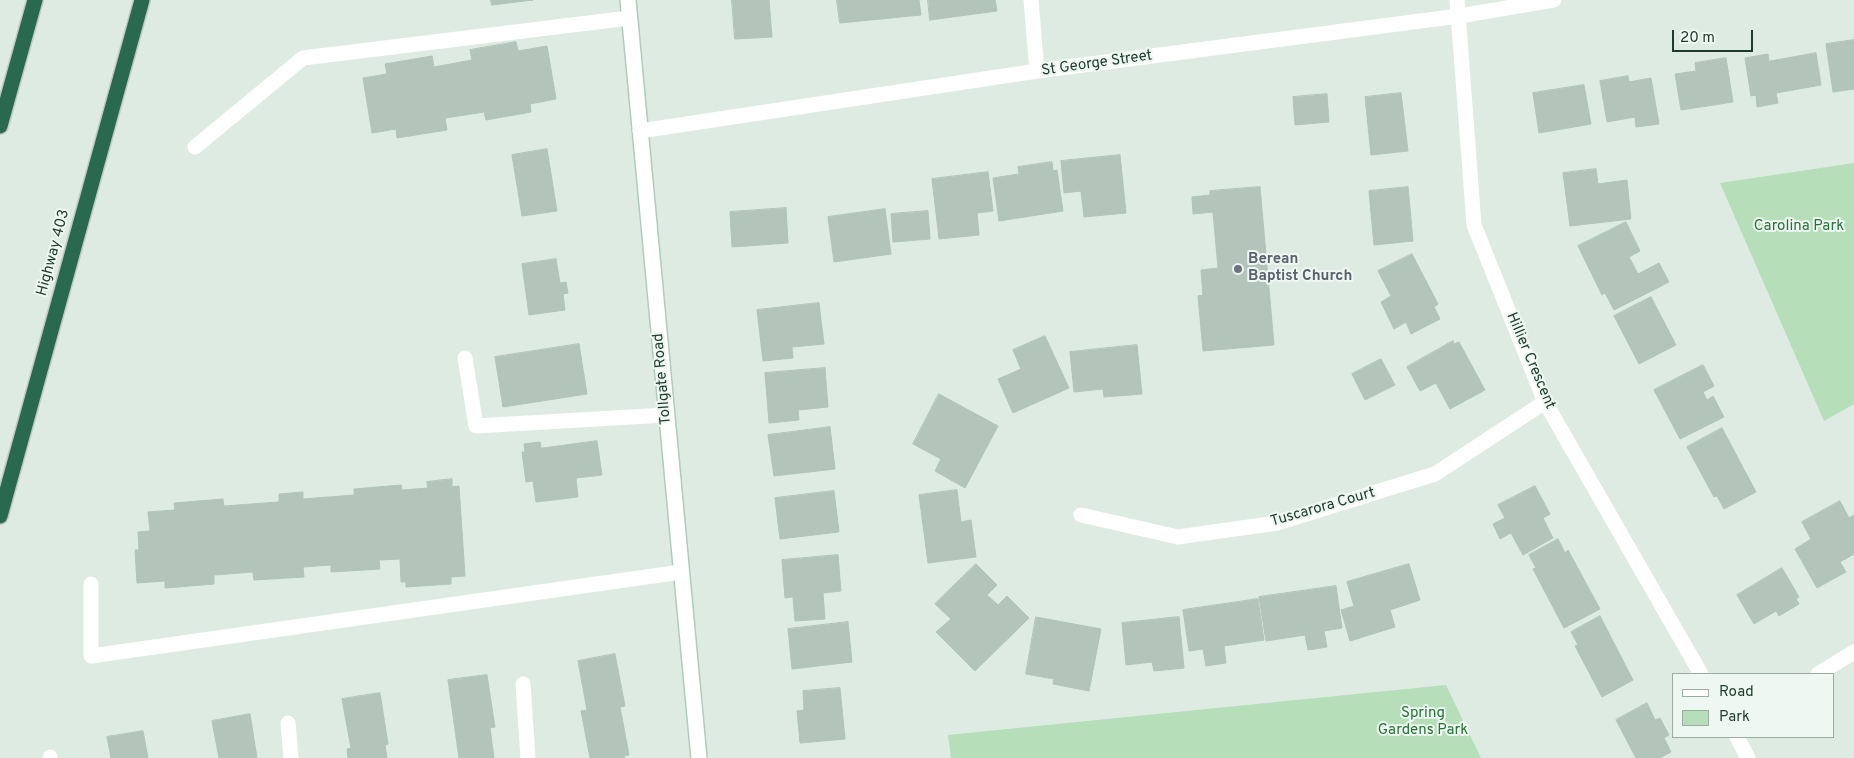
<!DOCTYPE html>
<style>
body{margin:0}
#map{position:relative;width:1854px;height:758px;overflow:hidden;background:#deebe3;font-family:Overpass,sans-serif}
canvas{display:block}
.legend{position:absolute;left:1672px;top:673px;width:162px;height:65px;box-sizing:border-box;background:#eef7f1;border:1px solid #9baca3;margin:0;padding:6px 9px;list-style:none;font-size:15px;color:#1e3b2e}
.legend li{display:flex;align-items:center;gap:10px;height:25px}
.legend b{width:25px;border:1px solid #9baca3}
.scale{position:absolute;left:1672px;top:30px;width:81px;height:22px;box-sizing:border-box;border:2px solid #1e3b2e;border-top:0;padding-left:6px;font-size:15px;line-height:18px;white-space:nowrap;color:#1e3b2e;-webkit-text-stroke:4px #eef7f1;paint-order:stroke}
</style>
<div id="map">
<canvas width="1854" height="758"></canvas>
<ul class="legend">
<li><b style="height:6px;background:#fff"></b>Road</li>
<li><b style="height:14px;background:#b5deb9"></b>Park</li>
</ul>
<div class="scale">20 m</div>
</div>
<script>
const c = document.querySelector('canvas').getContext('2d');
c.lineJoin = 'round';
function fillPath(path, color) {
  c.fillStyle = color;
  c.fill(path, 'evenodd');
}
function stroke(path, color, width, dash) {
  c.strokeStyle = color;
  c.lineWidth = width;
  c.lineCap = dash ? 'butt' : 'round';
  c.setLineDash(dash || []);
  c.stroke(path);
}
function drawText(font, color, halo, rows, align = 'center') {
  c.font = font + ' Overpass,sans-serif';
  c.lineWidth = 4;
  c.setLineDash([]);
  c.textBaseline = 'middle';
  c.strokeStyle = halo;
  c.fillStyle = color;
  for (const [text, x, y, turn = 0] of rows) {
    c.save();
    c.translate(x, y);
    c.rotate((+turn || 0) * Math.PI / 180);
    c.textAlign = isNaN(turn) ? turn : align;
    if (halo) c.strokeText(text, 0, 0);
    c.fillText(text, 0, 0);
    c.restore();
  }
}
fillPath(new Path2D(`
 M1854,163V404L1824,421L1720,183Z
 M1446,685L1481,758H951L948,735Z`), '#b5deb9');
const building = new Path2D(`
 M491,0H533L492,5Z
 M732,0H769L772,37L735,39Z
 M837,0H919L921,15L840,23Z
 M928,0H995L997,11L930,20Z
 M1854,40V89L1833,92L1826,44Z
 M516,42L518,51L547,46L556,99L530,104L531,112L486,120L484,112L445,118L447,130L397,138L396,129L372,133L363,78L387,74L385,64L432,56L434,67L472,60L470,50Z
 M1816,53L1821,85L1776,93L1778,103L1757,107L1756,95L1751,96L1745,58L1768,54L1769,61Z
 M1726,58L1733,102L1681,110L1675,74L1696,71L1695,63Z
 M1628,76L1629,82L1651,78L1659,124L1636,127L1635,117L1607,122L1600,81Z
 M1584,85L1591,124L1539,133L1533,93Z
 M1401,93L1408,151L1371,155L1365,97Z
 M1327,94L1329,122L1295,125L1293,97Z
 M547,149L557,211L522,216L512,155Z
 M1120,155L1126,213L1084,217L1081,191L1064,193L1061,161Z
 M1052,162L1053,171L1057,170L1063,211L999,221L993,178L1019,174L1018,167Z
 M1596,169L1598,184L1627,180L1631,219L1570,226L1563,173Z
 M988,172L993,211L977,213L979,235L939,239L932,179Z
 M1260,187L1274,345L1203,351L1198,296L1203,295L1201,270L1218,268L1213,212L1193,214L1192,197L1210,195V191Z
 M1408,187L1413,241L1374,245L1369,191Z
 M786,208L788,243L732,247L730,212Z
 M885,209L891,254L834,262L828,217Z
 M928,211L930,239L893,242L891,214Z
 M1626,222L1640,251L1629,257L1638,274L1659,263L1669,282L1614,310L1605,293L1602,295L1578,246Z
 M1412,254L1438,304L1434,307L1440,319L1411,334L1406,322L1394,329L1381,302L1391,296L1378,271Z
 M556,259L560,283L566,282L568,293L563,294L565,310L529,315L522,264Z
 M1651,297L1676,345L1639,364L1614,316Z
 M819,303L824,344L792,347L793,358L763,361L757,310Z
 M1045,336L1069,388L1013,413L998,379L1021,369L1013,350Z
 M1453,341L1454,344L1459,342L1485,390L1450,409L1436,383L1420,391L1407,367Z
 M579,344L587,394L503,407L495,357Z
 M1137,345L1142,394L1104,397L1103,389L1074,392L1070,352Z
 M1381,359L1395,385L1365,400L1352,374Z
 M1703,365L1714,386L1703,392L1707,400L1713,396L1724,417L1680,439L1654,390Z
 M825,368L828,407L798,410L799,420L769,423L765,373Z
 M939,394L998,426L965,488L935,471L941,459L913,444Z
 M830,427L835,469L774,476L768,435Z
 M1722,428L1756,492L1724,509L1717,496L1714,497L1687,447Z
 M597,441L602,475L576,478L578,497L536,502L533,481L526,482L522,452H525L524,444L540,442L541,448Z
 M452,479V487L459,486L465,576L451,577V584L406,587V582H401L400,559L379,560L380,569L331,572V565L303,567L304,577L254,580L253,572L214,575V584L165,588V581L137,583L135,550H139L138,532L150,531L148,512L175,510L174,503L223,499L224,506L279,502V494L303,492V499L354,495V489L401,485L402,490L428,488L427,482Z
 M1535,486L1550,514L1543,518L1553,538L1523,555L1511,533L1500,539L1493,524L1505,518L1498,505Z
 M957,490L961,522L971,520L976,557L928,563L919,495Z
 M834,491L839,532L780,539L775,498Z
 M1840,501L1849,518L1854,515V554L1840,562L1846,572L1817,588L1795,549L1811,539L1802,522Z
 M1558,539L1565,553L1568,550L1600,609L1564,628L1533,569L1536,568L1529,555Z
 M838,555L841,591L823,593L825,619L795,621L793,597L785,598L782,560Z
 M976,564L997,585L987,595L998,605L1007,596L1029,618L975,671L936,632L951,619L935,604Z
 M1409,564L1420,600L1390,610L1395,627L1350,641L1341,610L1354,606L1347,582Z
 M1782,568L1799,597L1796,599L1799,604L1779,616L1776,611L1754,624L1737,595Z
 M1336,586L1342,628L1324,631L1327,647L1308,650L1305,635L1266,641L1259,597Z
 M1258,599L1264,640L1224,646L1226,663L1206,666L1203,649L1189,651L1183,610Z
 M1600,616L1633,680L1602,697L1575,646L1578,645L1571,632Z
 M1036,617L1101,629L1089,691L1053,684L1054,679L1026,674Z
 M1179,617L1184,668L1154,671L1152,662L1126,665L1122,623Z
 M848,622L852,662L792,669L788,629Z
 M615,654L625,706L620,707L629,755L624,756L625,758H590L581,711L587,710L578,661Z
 M487,675L495,727L490,728L494,758H459L448,680Z
 M840,688L845,739L800,743L797,711L804,710L803,691Z
 M380,693L388,744L385,745L387,758H348L347,749L351,748L342,699Z
 M1647,703L1655,720L1660,718L1669,735L1664,738L1671,752L1660,758H1636L1616,720Z
 M250,714L257,758H219L212,721Z
 M143,731L148,758H111L107,737Z`);
fillPath(building, '#b3c5bb');
stroke(building, '#b0c4b8', 1);
const secondary = new Path2D(`
 M628,0L699,758`);
const motorway = new Path2D(`
 M0,126L35,0
 M0,516L142,0`);
stroke(secondary, '#b1cbbd', 18);
stroke(motorway, '#c0c8c4', 18);
stroke(new Path2D(`
 M195,147L303,58L629,18
 M465,358L476,426L666,415
 M91,584V656L681,572
 M523,684L528,758
 M288,723L291,758
 M50,757V758`), '#fff', 15);
stroke(new Path2D(`
 M1031,0L1037,71
 M1457,0L1474,225L1545,402L1701,674
 M640,131L1037,71L1459,16L1554,0
 M1081,515L1178,537L1277,523L1435,474L1545,402
 M1818,674L1854,652
 M1737,737L1748,758`), '#fff', 15);
stroke(secondary, '#fff', 15);
stroke(motorway, '#296950', 15);
for (const [x, y, r, color] of [
 [1238,269,5,"#6b7280"]
]) {
  const dot = new Path2D();
  dot.arc(x, y, r, 0, 2 * Math.PI);
  c.fillStyle = color;
  c.fill(dot);
  stroke(dot, '#eef7f1', 2);
}
drawText('15px', '#1e3b2e', '#eef7f1', [
 ["St George Street",1097,64,-8],
 ["Highway 403",54,253,-75],
 ["Hillier Crescent",1530,361,67],
 ["Tollgate Road",663,379,-95],
 ["Tuscarora Court",1323,508,-16]
]);
drawText('15px', '#267436', '#eef7f1', [
 ["Carolina Park",1799,227],
 ["Spring",1423,714],
 ["Gardens Park",1423,731]
]);
drawText('bold 15px', '#5b616d', '#eef7f1', [
 ["Berean",1248,260],
 ["Baptist Church",1248,277]
], 'left');
</script>
